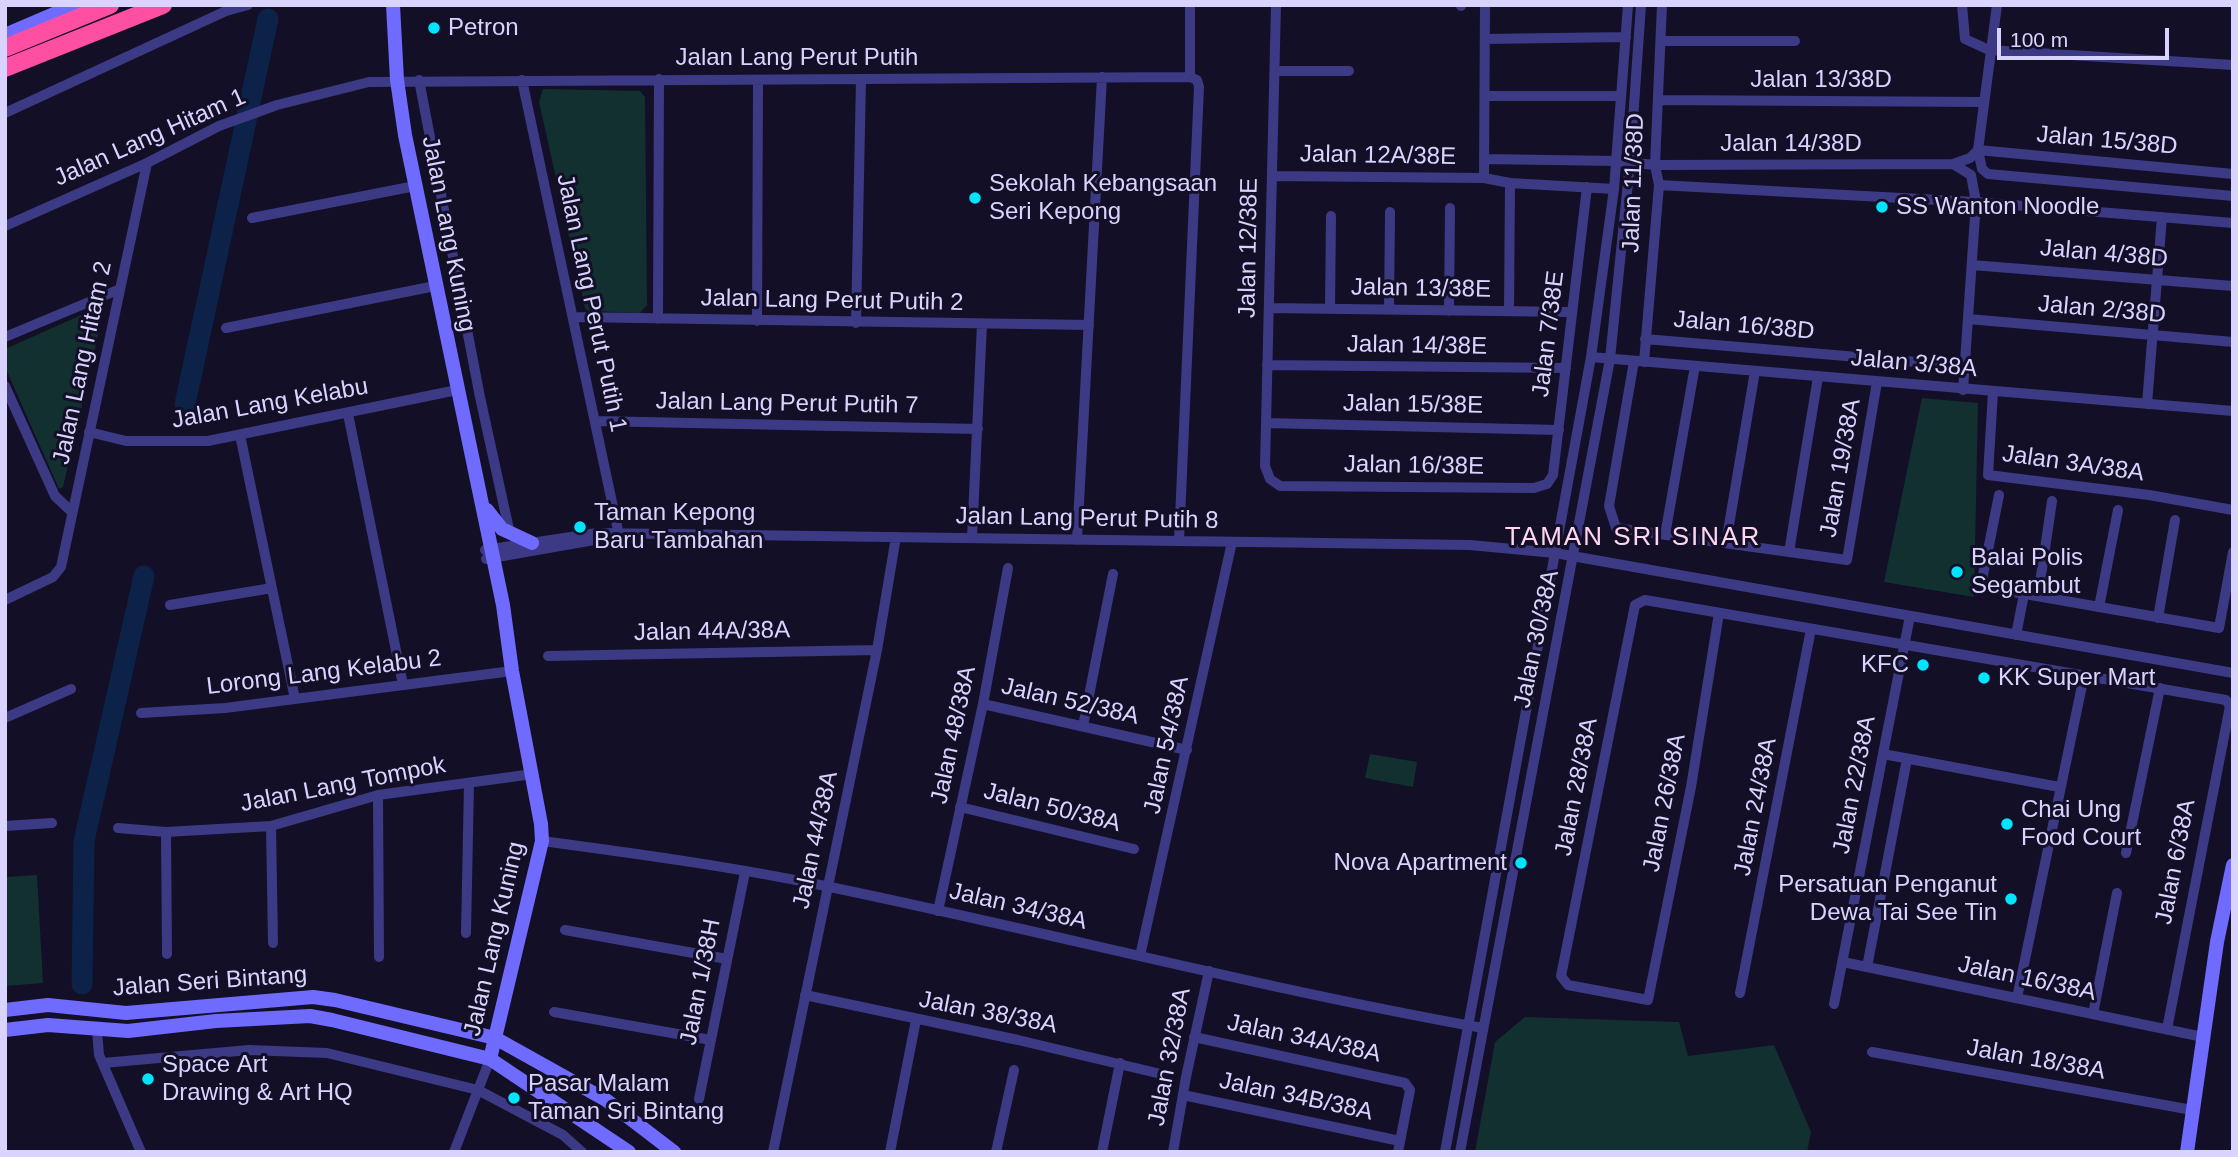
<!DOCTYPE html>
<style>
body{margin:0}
#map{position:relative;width:2238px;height:1157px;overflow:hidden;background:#130f26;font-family:Arial,sans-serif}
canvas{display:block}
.frame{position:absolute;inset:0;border:7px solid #d9d4ff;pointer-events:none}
.scale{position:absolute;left:1997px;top:28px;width:172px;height:32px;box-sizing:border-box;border:4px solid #d9d4ff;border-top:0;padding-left:9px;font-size:21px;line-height:24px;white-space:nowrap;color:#d9d4ff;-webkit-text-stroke:5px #130f26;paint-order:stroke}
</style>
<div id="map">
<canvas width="2238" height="1157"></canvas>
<div class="frame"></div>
<div class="scale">100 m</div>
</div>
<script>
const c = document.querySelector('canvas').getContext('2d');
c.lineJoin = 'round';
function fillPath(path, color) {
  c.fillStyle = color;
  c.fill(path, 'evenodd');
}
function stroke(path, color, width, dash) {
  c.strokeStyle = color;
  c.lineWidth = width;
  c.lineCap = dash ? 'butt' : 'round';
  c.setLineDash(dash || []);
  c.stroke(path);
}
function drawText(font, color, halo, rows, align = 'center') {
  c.font = font + ' Arial,sans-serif';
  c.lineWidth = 6;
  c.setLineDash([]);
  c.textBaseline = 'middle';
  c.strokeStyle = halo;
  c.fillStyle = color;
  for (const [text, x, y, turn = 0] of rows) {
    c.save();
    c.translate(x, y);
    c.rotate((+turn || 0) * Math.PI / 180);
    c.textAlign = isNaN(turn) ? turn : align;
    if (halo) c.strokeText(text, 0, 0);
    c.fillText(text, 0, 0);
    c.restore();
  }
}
fillPath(new Path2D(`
 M543,89L640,91L645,97L647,305L640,313L588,311L585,308L539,102Z
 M97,308L102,318L63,487L59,489L5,367V349Z
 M1922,398L1978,403L1974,597L1884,582Z
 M1370,754L1417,762L1413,787L1365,778Z
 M37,875L43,983L5,986V877Z
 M1525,1017L1679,1022L1688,1056L1774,1045L1811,1132L1807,1152H1475L1495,1042Z`), '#12302f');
stroke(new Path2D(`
 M185,404L268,19
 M82,984L84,841L144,576`), '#0c2248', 21);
stroke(new Path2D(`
 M1276,5L1265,466L1270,479L1280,486L1534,488L1547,484L1553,475L1587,187
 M1461,5V6
 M1962,5L1965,39L1989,50L2233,65
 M1997,5L1978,150L1982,169L1988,174L2233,196
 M1485,39L1626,37
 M1661,41H1795
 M1275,71H1349
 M1190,77V5
 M419,80L480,397L510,534
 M522,80L619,535
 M1485,96H1621
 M1658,100L1983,102
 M5,113L226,11L248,5
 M1978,150L2233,174
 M1484,159L1616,161L1655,165L1953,164L1970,158L1978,150
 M1953,164L1971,175L1976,202L1963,390
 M1272,176L1484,178L1510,183L1614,189
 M1484,178L1485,5
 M1659,185L1976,202L2233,223
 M252,218L415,186
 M5,226L147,163L219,126L277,105L369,82L1190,77L1197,80L1199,87L1179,541
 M1972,265L2233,286
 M1269,308L1572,312
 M1330,309L1331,216
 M1389,310L1390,212
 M1449,311L1450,208
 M1509,311L1510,183
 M574,317L1089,325
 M658,319L659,79
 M1968,319L2233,342
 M757,321L758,81
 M856,323L861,79
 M226,328L435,286
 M5,337L120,289
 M1645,339L1964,366
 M1591,357L2233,411
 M1634,361L1609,506L1616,528L1847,560L1877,382
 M1644,362L1659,185L1655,165L1662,5
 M1267,365L1566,368
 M5,386L55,496L72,512
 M1993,392L1988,475L2149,495L2233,510
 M2147,404L2162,217
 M348,414L403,685
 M595,421L978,429
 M1266,423L1559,430
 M89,432L126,441H208L457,390
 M240,435L295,699
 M1999,495L1983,575L1984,583L1991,588L2219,628L2233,552
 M1665,535L1695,366
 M972,538L982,324
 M1077,540L1102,77
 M1726,543L1755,371
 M485,550L597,533L1470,545L1555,553L2233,673
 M1789,552L1818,377
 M486,559L611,537
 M2038,596L2052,501
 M5,600L53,577L61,567L147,163
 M170,605L272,588
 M2099,607L2118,510
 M1719,613L1691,787L1648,1000L1568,985L1561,976L1635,605L1645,600L2226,700L2230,706L2167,1029
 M2158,618L2175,520
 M2016,635L2024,594
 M548,656L877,650
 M983,704L1187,750
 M141,713L225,708L512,671
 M5,718L71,689
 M1083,726L1113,574
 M1883,754L2059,787
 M378,795L379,957
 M960,807L1134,849
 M5,826L52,823
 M271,826L273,943
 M118,828L166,832L271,826L378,795L533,774
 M166,832L167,954
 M542,841C639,854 735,867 830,887C1048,932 1264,989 1483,1028
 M2126,853L2160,688
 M938,911L983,704L1008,568
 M565,930L727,959
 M466,933L469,783
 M1140,956L1232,542
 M1843,962L2203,1037
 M1867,967L1907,759
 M1740,993L1811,629
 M805,995L1018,1040L1161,1074
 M2017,998L2084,676
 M1834,1004L1910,616
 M554,1012L711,1040
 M2093,1014L2117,893
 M97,1031L99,1055L141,1152
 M1194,1037L1405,1083L1410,1090L1398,1152
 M1872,1052L2192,1110
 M103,1063L249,1050L327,1053L478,1090L563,1135L582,1152
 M1183,1095L1400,1141
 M699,1099L745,872
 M454,1152L490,1059
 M773,1152L877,650L896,537
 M890,1152L916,1020
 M996,1152L1014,1070
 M1102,1152L1120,1063
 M1173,1152L1186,1077L1209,971
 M1445,1152L1591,357L1614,189L1628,5
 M1460,1152L1610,359L1630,163L1641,5`), '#3d3a85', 10);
stroke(new Path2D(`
 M393,5L397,80L405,135L503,605L512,671L541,824L542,841L490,1059
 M5,35L75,5
 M487,510L502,529L532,543
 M5,1010L48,1005L126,1013L313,997L335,1000L495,1038L606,1100L674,1152
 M5,1030L48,1025L128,1031L216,1021L310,1016L332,1020L490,1059L629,1152
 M2187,1152L2217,942L2233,865`), '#6f6bff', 14);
stroke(new Path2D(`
 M5,48L110,5`), '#ff4fa3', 18);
stroke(new Path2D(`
 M5,68L163,5`), '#ff4fa3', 18);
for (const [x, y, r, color] of [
 [434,28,7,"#00e5ff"],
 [975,198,7,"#00e5ff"],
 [1882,207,7,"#00e5ff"],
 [580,527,7,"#00e5ff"],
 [1957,572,7,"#00e5ff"],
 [1923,665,7,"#00e5ff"],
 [1984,678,7,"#00e5ff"],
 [2007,824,7,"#00e5ff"],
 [1521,863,7,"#00e5ff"],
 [2011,899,7,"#00e5ff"],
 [148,1079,7,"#00e5ff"],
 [514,1098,7,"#00e5ff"]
]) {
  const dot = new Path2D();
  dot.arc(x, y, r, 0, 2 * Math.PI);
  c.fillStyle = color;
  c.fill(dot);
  stroke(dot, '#130f26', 2.5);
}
drawText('24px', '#d9d4ff', '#130f26', [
 ["Petron",448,28],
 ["Sekolah Kebangsaan",989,184],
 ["Seri Kepong",989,212],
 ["SS Wanton Noodle",1896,207],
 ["Taman Kepong",594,513],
 ["Baru Tambahan",594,541],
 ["Balai Polis",1971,558],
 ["Segambut",1971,586],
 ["KFC",1909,665,"right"],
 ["KK Super Mart",1998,678],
 ["Chai Ung",2021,810],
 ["Food Court",2021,838],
 ["Nova Apartment",1507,863,"right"],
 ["Persatuan Penganut",1997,885,"right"],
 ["Dewa Tai See Tin",1997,913,"right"],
 ["Space Art",162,1065],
 ["Drawing & Art HQ",162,1093],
 ["Pasar Malam",528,1084],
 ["Taman Sri Bintang",528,1112]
], 'left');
drawText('24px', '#d9d4ff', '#130f26', [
 ["Jalan Lang Perut Putih",797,58],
 ["Jalan 13/38D",1821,80],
 ["Jalan Lang Hitam 1",150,138,-24],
 ["Jalan 15/38D",2107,141,5],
 ["Jalan 14/38D",1791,144],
 ["Jalan 12A/38E",1378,156,1],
 ["Jalan 11/38D",1634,183,-88],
 ["Jalan Lang Kuning",448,234,79],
 ["Jalan 12/38E",1249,248,-89],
 ["Jalan 4/38D",2104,254,5],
 ["Jalan 13/38E",1421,289,1],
 ["Jalan Lang Perut Putih 2",832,301,1],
 ["Jalan Lang Perut Putih 1",591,303,78],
 ["Jalan 2/38D",2102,310,5],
 ["Jalan 16/38D",1744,326,5],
 ["Jalan 7/38E",1549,334,-83],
 ["Jalan 14/38E",1417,346,1],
 ["Jalan Lang Hitam 2",83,363,-78],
 ["Jalan 3/38A",1914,364,5],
 ["Jalan Lang Kelabu",270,404,-10],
 ["Jalan Lang Perut Putih 7",787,404,1],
 ["Jalan 15/38E",1413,405,1],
 ["Jalan 3A/38A",2073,464,8],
 ["Jalan 16/38E",1414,466,1],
 ["Jalan 19/38A",1841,468,-80],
 ["Jalan Lang Perut Putih 8",1087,519,1],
 ["Jalan 44A/38A",712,632,-1],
 ["Jalan 30/38A",1537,639,-78],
 ["Lorong Lang Kelabu 2",324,673,-7],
 ["Jalan 52/38A",1070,702,13],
 ["Jalan 48/38A",954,735,-78],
 ["Jalan 54/38A",1167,745,-78],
 ["Jalan Lang Tompok",343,785,-11],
 ["Jalan 22/38A",1855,785,-79],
 ["Jalan 28/38A",1577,787,-79],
 ["Jalan 26/38A",1665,803,-79],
 ["Jalan 24/38A",1756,807,-79],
 ["Jalan 50/38A",1052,808,14],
 ["Jalan 44/38A",816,840,-78],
 ["Jalan 6/38A",2176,862,-79],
 ["Jalan 34/38A",1018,907,13],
 ["Jalan Lang Kuning",495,939,-77],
 ["Jalan 16/38A",2027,979,12],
 ["Jalan Seri Bintang",210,982,-4],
 ["Jalan 1/38H",701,982,-79],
 ["Jalan 38/38A",988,1013,11],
 ["Jalan 34A/38A",1304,1039,12],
 ["Jalan 32/38A",1170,1057,-79],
 ["Jalan 18/38A",2036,1060,10],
 ["Jalan 34B/38A",1296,1097,12]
]);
c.letterSpacing = '2px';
drawText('26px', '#ffd6f0', '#130f26', [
 ["TAMAN SRI SINAR",1633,538]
]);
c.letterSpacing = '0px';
</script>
